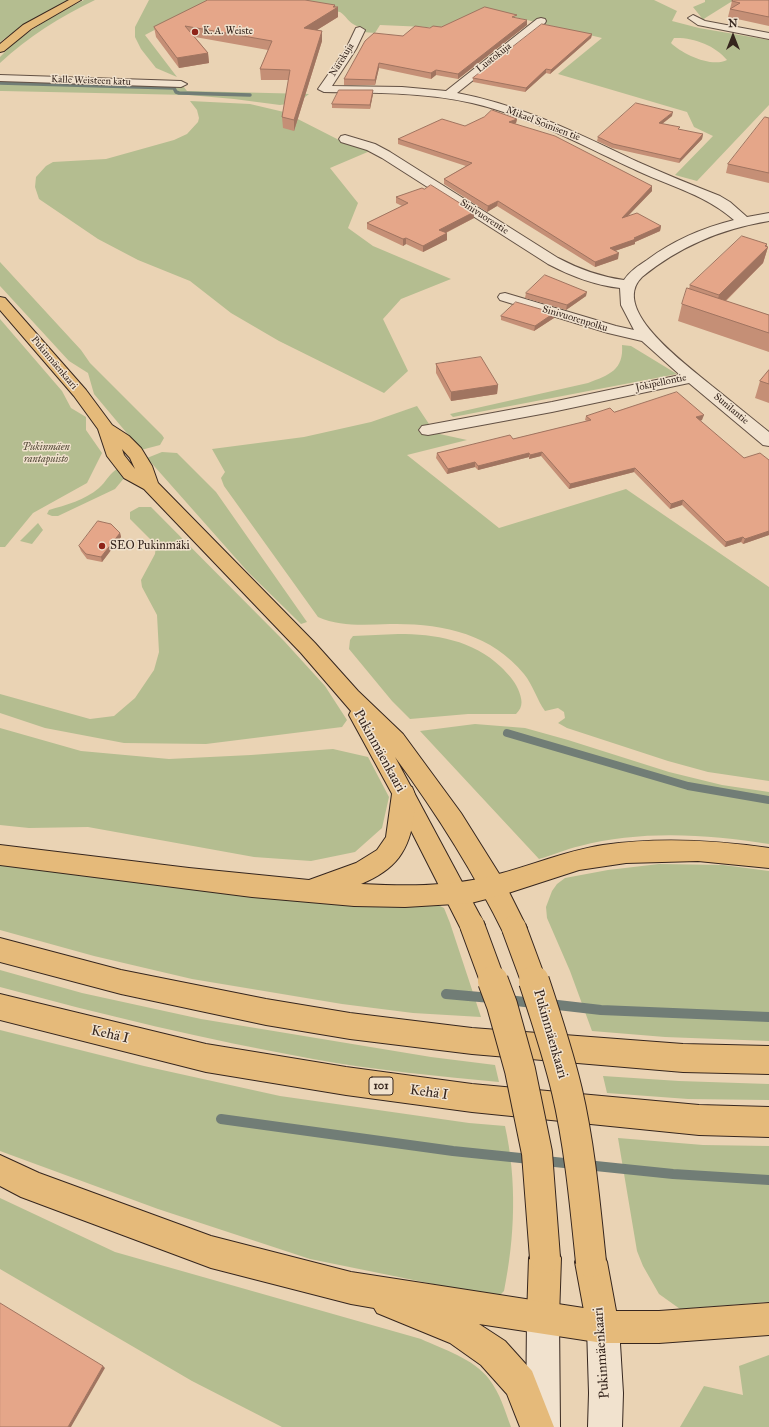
<!DOCTYPE html>
<meta charset="utf-8">
<style>
body{margin:0}
#map{position:relative;width:769px;height:1427px;overflow:hidden;background:#ead3b4;font-family:"IM FELL Great Primer",serif}
canvas{display:block}
.north{position:absolute;left:713px;top:16px;width:40px;height:40px;-webkit-text-stroke:3px #f1e2ce;paint-order:stroke;rotate:0deg;font-size:11px;font-weight:700;line-height:16px;text-align:center;color:#36261e}
.north::after{content:'';display:block;margin:auto;width:14px;height:18px;background:#36261e;clip-path:polygon(50% 0,100% 100%,50% 72%,0 100%)}
</style>
<div id="map">
<canvas width="769" height="1427"></canvas>
<div class="north">N</div>
</div>
<script>
const c = document.querySelector('canvas').getContext('2d');
c.lineJoin = 'round';
function fillPath(path, color) {
  c.fillStyle = color;
  c.fill(path, 'evenodd');
}
function stroke(path, color, width, dash) {
  c.strokeStyle = color;
  c.lineWidth = width;
  c.lineCap = dash ? 'butt' : 'round';
  c.setLineDash(dash || []);
  c.stroke(path);
}
function drawText(font, color, halo, rows, align = 'center') {
  c.font = font + ' "IM FELL Great Primer",serif';
  c.lineWidth = 3;
  c.setLineDash([]);
  c.textBaseline = 'middle';
  c.strokeStyle = halo;
  c.fillStyle = color;
  for (const [text, x, y, turn = 0] of rows) {
    c.save();
    c.translate(x, y);
    c.rotate((+turn || 0) * Math.PI / 180);
    c.textAlign = isNaN(turn) ? turn : align;
    if (halo) c.strokeText(text, 0, 0);
    c.fillText(text, 0, 0);
    c.restore();
  }
}
fillPath(new Path2D(`
 M0,0H68L29,21L0,42Z
 M84,0H95C60,17 29,36 0,63V57C23,32 53,16 84,0Z
 M149,0H211L145,35L177,77L156,68L141,49L135,37V27Z
 M272,0H654L677,11L672,21L699,28L769,40V105L697,181L675,175L713,136L694,127L687,112L558,74L602,38L481,9L449,28L380,25L375,33L363,32C360,26 358,27 353,24C348,21 345,15 340,12ZM674,38C692,37 715,45 727,60C712,68 682,54 671,43Z
 M705,0H734L702,20L701,17L693,7L705,2Z
 M0,80L183,86L187,91L309,94L301,100L287,104L280,105L234,99L189,95L2,91H0Z
 M190,101L250,104L284,112L339,140L370,151L330,168L358,203L348,228L373,246L451,279L401,299L383,319L408,371L384,393L279,341L231,313L190,281L138,260L98,239L39,199L35,187L36,177L46,166L53,162L106,159L174,140L187,134L198,122L199,118L197,110Z
 M0,262L81,350L90,363L162,435L164,438L160,445L141,450L94,394L88,373L69,361L0,286Z
 M0,319L62,391L71,408L86,417V430L102,453L87,483L33,513L5,547H0Z
 M622,345L631,346L677,374L453,417L450,414L588,383C609,375 624,370 622,345Z
 M417,406L435,433L467,440L407,455L499,528L626,489L769,587V781L708,772L668,761L567,728L558,723L565,718L564,712L558,708L545,711C537,700 533,685 524,674C491,633 440,623 390,624C365,625 341,627 318,617L224,486L221,478L225,472L212,449L304,437L371,422Z
 M162,452L177,453L216,492L307,622L301,624L248,572L147,458Z
 M119,468L125,477L115,489L58,516H52L47,514L49,510C66,505 85,500 99,488C106,482 110,472 119,468Z
 M139,507H151L284,641L325,686L347,720L342,727L206,744L124,743L45,728L0,713V694L90,719L114,716L135,698L154,670L159,652L157,615L142,587L141,580L155,554L156,545L130,519V512Z
 M38,523L43,530L32,544L20,541Z
 M398,634C435,634 473,640 501,667C508,674 514,680 518,689C522,699 524,706 516,714H468L410,719L392,701L349,649L350,640L353,636Z
 M475,724L525,728L568,740L669,772L722,785L769,792V844C708,834 640,830 580,846C566,849 553,855 539,859L420,731Z
 M0,728L81,751L169,759L251,755L333,749L368,757L389,797L382,828L355,852L311,861L254,857L88,827L29,828L0,825Z
 M0,863L324,904L440,906L444,908L450,923L481,1017L413,1013L342,1004L192,979L94,956L0,930Z
 M659,864L723,865L769,871V1041L665,1037L592,1031L570,971L547,918L546,907L552,891L557,884L565,878L608,870Z
 M0,970L82,993L201,1019L431,1057L495,1065L499,1082C437,1076 374,1070 313,1059C208,1040 103,1015 0,987Z
 M0,1030L144,1066L280,1096L469,1123L505,1126C517,1180 515,1237 504,1291L501,1294L492,1296L310,1259L158,1209L0,1151Z
 M603,1076L679,1081L769,1084V1100L688,1099L607,1093Z
 M618,1138L703,1145L769,1146V1302L680,1309L659,1294L643,1266L637,1251Z
 M0,1198L115,1252L421,1339C443,1349 474,1359 489,1379C500,1393 505,1411 511,1427H282L192,1381L0,1269Z
 M769,1355V1427H680L704,1386L743,1395L739,1366Z`), '#b4bd90');
stroke(new Path2D(`
 M0,83L174,88L176,92L179,93L250,95`), '#717d76', 3.5);
stroke(new Path2D(`
 M507,733L688,786L769,800`), '#717d76', 8);
stroke(new Path2D(`
 M446,994L491,998
 M508,1000L533,1003
 M549,1004L601,1010L769,1017
 M221,1119L453,1151L530,1159
 M545,1161L574,1164
 M586,1165L673,1174L769,1180`), '#717d76', 10);
const street = new Path2D(`
 M693,15L705,21L769,33V39L698,25L688,18Z
 M541,18L545,19L546,21L545,23L457,93C522,105 579,134 638,162C665,174 692,185 720,196L730,202L747,217L769,213V221C721,229 680,246 642,277C608,310 690,367 712,386C731,401 750,417 769,432V446L763,445L689,383L552,412L428,435L422,434L419,430L422,426L428,425L552,402L680,375L642,341L608,333L500,300L498,297L500,294L505,293L616,326L634,330L621,305L620,288C594,285 571,276 548,264L382,158L367,150L341,142L339,139L341,136L345,135L375,144L390,152L558,258C579,269 600,277 624,280C630,271 638,266 647,260C674,240 702,228 734,220C707,196 673,187 640,172C585,147 532,117 472,103C424,92 373,93 324,92L318,89L346,49L356,28L360,27L365,30L356,49L332,86L402,87L446,91L537,19Z
 M0,75L181,81L187,84L181,87L0,81Z`);
const secondary = new Path2D(`
 M543,1301L554,1306L559,1317L560,1427H526L527,1317L532,1306Z
 M603,1311L615,1315L619,1327L623,1393L622,1427H588L589,1393L587,1327L591,1315Z`);
const primary = new Path2D(`
 M69,0H81L31,29L4,51L0,52V44L23,25Z
 M0,297L5,298L86,390L112,425L129,436L141,448L152,466L158,483L315,643L358,691L403,734L461,813L503,880L527,928L523,936L514,940L505,936C474,873 437,814 395,757L485,925L481,933L472,936L463,933L396,801L349,715L351,711L301,653L144,489L124,478L107,456L98,429L74,396L0,310ZM122,449L130,458L135,469L124,455Z
 M545,1242L556,1247L561,1258L559,1317L554,1328L543,1333L532,1328L527,1317L529,1258L534,1247Z
 M591,1246L602,1251L607,1262L619,1327L615,1339L603,1343L591,1339L587,1327L575,1262L580,1251Z`);
const highway = new Path2D(`
 M404,784L412,787C417,796 415,805 414,814C410,851 395,870 361,884C402,886 446,887 487,877C526,868 563,851 603,845C659,837 714,840 769,848V868L698,861L626,863L579,870L502,895L471,903L405,907L354,906L252,897L0,865V845L189,868L309,880L356,863L377,850L386,837L392,794L396,787Z
 M0,938L121,970L266,999L350,1013L472,1028L683,1044L769,1046V1074L683,1072L472,1054L350,1039L266,1025L121,994L0,962Z
 M0,994L206,1044L346,1067L472,1084L699,1105L769,1107V1137L699,1135L472,1112L346,1095L206,1072L0,1020Z
 M0,1155L39,1173L211,1236L351,1272L603,1311H659L769,1303V1335L659,1343H603L479,1324L505,1341L532,1371L554,1427H520L507,1394L481,1365L450,1343L377,1313L374,1308L351,1304L211,1268L21,1197L0,1186Z`);
stroke(street, '#635144', 2);
stroke(secondary, '#36261e', 2);
stroke(primary, '#36261e', 2);
stroke(highway, '#36261e', 2);
fillPath(street, '#f1e2ce');
fillPath(secondary, '#f1e2ce');
fillPath(primary, '#e5ba7a');
fillPath(highway, '#e5ba7a');
const primaryBridgeFar1 = new Path2D(`
 M472,925L493,982
 M514,928L534,982`);
const primaryBridge = new Path2D(`
 M493,981L502,1005L520,1070L537,1153L545,1258
 M534,981C546,1017 558,1053 567,1091C580,1147 585,1205 591,1262`);
stroke(primaryBridgeFar1, '#36261e', 26, []);
stroke(primaryBridge, '#36261e', 32, []);
stroke(primaryBridgeFar1, '#e5ba7a', 24);
stroke(primaryBridge, '#e5ba7a', 30);
fillPath(new Path2D(`
 M769,0V26L728,17L732,1Z
 M335,5L338,17L317,30L322,31V41L294,131L283,128L282,117L289,80H261L260,69L268,50L195,37L208,53L209,63L179,68L156,37L154,27Z
 M517,18L527,25L458,79L436,75L431,79L379,68L375,85H344V79L403,36L430,28Z
 M592,34L591,38L550,74L546,73L525,92L473,82V78Z
 M373,90V94L370,109L332,108V104Z
 M672,116L662,124L679,130L703,134L702,139L679,163L612,148L597,141L598,137Z
 M769,118V183L726,173L728,164Z
 M517,119L516,123L515,124L652,186V191L628,216L661,226L660,231L635,242V244L615,251L618,259L595,267L497,206L487,212L444,184V179L466,166L398,144V139L465,126Z
 M424,189L474,218L446,233L447,240L423,252L406,244L403,246L367,229V223L402,206L396,203V197Z
 M767,244L766,247H768L763,263L726,301L769,315V352L678,321L682,304L689,289L690,285Z
 M526,293L586,296L566,310L525,298Z
 M554,313V318L534,331L501,320V316Z
 M436,364L498,385L497,394L451,401L436,373Z
 M769,370V403L755,398L760,381Z
 M614,412L702,420L700,421L744,458L769,460V535L743,544L741,542L725,547L682,505L670,509L634,472L569,489L541,456L529,459V457L478,470L475,467L447,474L436,458L437,453L513,439L587,421L585,420L586,416Z
 M120,533L121,537L102,562L87,559L81,551L79,546Z`), '#c58f76');
fillPath(new Path2D(`
 M335,5V9L338,7V17L304,38V28Z
 M527,20V25L458,79V74Z
 M322,31V41L294,131V120Z
 M592,34L591,38L550,74L551,70Z
 M208,53L209,63L179,68L177,58Z
 M379,63V68L375,85V80Z
 M546,69V73L525,92L526,88Z
 M436,70V75L431,79V73Z
 M373,90V94L370,109V105Z
 M673,112L672,116L658,127L659,123Z
 M517,119L516,123L509,127V122Z
 M703,134L702,139L679,163L680,159Z
 M652,186V191L621,223L622,218Z
 M498,201L497,206L487,212L488,206Z
 M474,212V218L439,236V230Z
 M661,226L660,231L635,242V244L609,253L610,248Z
 M447,233V240L423,252V246Z
 M406,238V244L403,246V239Z
 M767,244L766,249L768,247L763,263L715,311L719,295Z
 M619,253L618,259L595,267V262Z
 M587,292L586,296L566,310L567,305Z
 M554,313V318L534,331L535,326Z
 M498,385L497,394L451,401V392Z
 M704,415L702,420L695,422L696,417Z
 M542,452L541,456L529,459L530,455Z
 M529,453V457L478,470V466Z
 M475,462V467L447,474L448,469Z
 M635,468L634,472L569,489L570,484Z
 M683,500L682,505L670,509L671,504Z
 M769,531V535L743,544L745,539Z
 M120,533L121,537L102,562L101,557Z
 M743,537L741,542L725,547L726,542Z
 M103,1366L105,1368L71,1427H68Z`), '#a07460');
const building = new Path2D(`
 M208,0H305L335,5L333,7H338L304,28L322,31L294,120L282,117L290,70L260,69L272,41L185,26L208,53L177,58L154,27Z
 M734,0H769V17L730,9L740,3L732,1Z
 M485,7L517,15L512,17L527,20L458,74L436,70L431,73L379,63L375,80L344,79L365,41L374,33L403,36L415,26L430,28L433,26L441,27Z
 M542,24L592,34L551,70L546,69L526,88L473,78Z
 M339,90H373L370,105L332,104Z
 M636,103L673,112L659,123L680,127L678,129L703,134L680,159L613,144L598,137Z
 M492,110L517,119L509,122L555,136L652,186L622,218L637,213L661,226L634,238L636,239L610,248L619,253L595,262L498,201L488,206L444,179L472,163L398,139L442,119L465,126L484,117Z
 M765,117L769,118V173L728,164Z
 M431,185L474,212L439,230L447,233L423,246L406,238L403,239L367,223L408,203L396,197L422,188L424,189Z
 M742,236L767,244L765,246L768,247L719,295L690,285Z
 M545,275L587,292L567,305L526,293Z
 M687,288L769,315V333L682,304Z
 M516,302L554,313L535,326L501,316Z
 M481,357L498,385L451,392L436,364Z
 M769,370V384L760,381Z
 M677,392L704,415L696,417L744,458L760,453L769,460V531L745,539L743,537L726,542L683,500L671,504L635,468L570,484L542,452L530,455L529,453L478,466L475,462L448,469L437,453L510,435L513,439L591,420L586,416L610,408L614,412Z
 M98,521L111,524L120,533L101,557L86,554L79,546Z
 M0,1303L103,1366L68,1427H0Z`);
fillPath(building, '#e5a689');
stroke(building, '#a07460', 1);
for (const [x, y, r, color] of [
 [195,32,4,"#8f2418"],
 [102,546,4,"#8f2418"]
]) {
  const dot = new Path2D();
  dot.arc(x, y, r, 0, 2 * Math.PI);
  c.fillStyle = color;
  c.fill(dot);
  stroke(dot, '#f1e2ce', 1.5);
}
drawText('10px', '#36261e', '#f1e2ce', [
 ["K. A. Weiste",203,32]
], 'left');
drawText('10px', '#36261e', '#f1e2ce', [
 ["Lustokuja",494,58,-38],
 ["Närekuja",342,60,-58],
 ["Kalle Weisteen katu",91,81,2],
 ["Mikael Soinisen tie",543,124,21],
 ["Sinivuorentie",484,217,33],
 ["Sinivuorenpolku",575,319,17],
 ["Pukinmäenkaari",54,363,50],
 ["Jokipellontie",661,383,-12],
 ["Sunilantie",731,409,40]
]);
drawText('italic 10px', '#564c3a', '#f1e2ce', [
 ["Pukinmäen",46,448],
 ["rantapuisto",46,460]
]);
for (const [x, y, w] of [
 [381,1086,24]
]) {
  const box = new Path2D();
  box.roundRect(x - w / 2, y - 9, w, 18, 3);
  c.fillStyle = '#f1e2ce';
  c.fill(box);
  stroke(box, '#36261e', 1);
}
drawText('bold 11px', '#36261e', null, [
 ["101",381,1086]
]);
drawText('12px', '#36261e', '#f1e2ce', [
 ["SEO Pukinmäki",110,546]
], 'left');
drawText('14px', '#36261e', '#f1e2ce', [
 ["Pukinmäenkaari",379,751,61],
 ["Pukinmäenkaari",550,1034,74],
 ["Kehä I",110,1035,13],
 ["Kehä I",429,1093,8],
 ["Pukinmäenkaari",602,1353,-94]
]);
</script>
